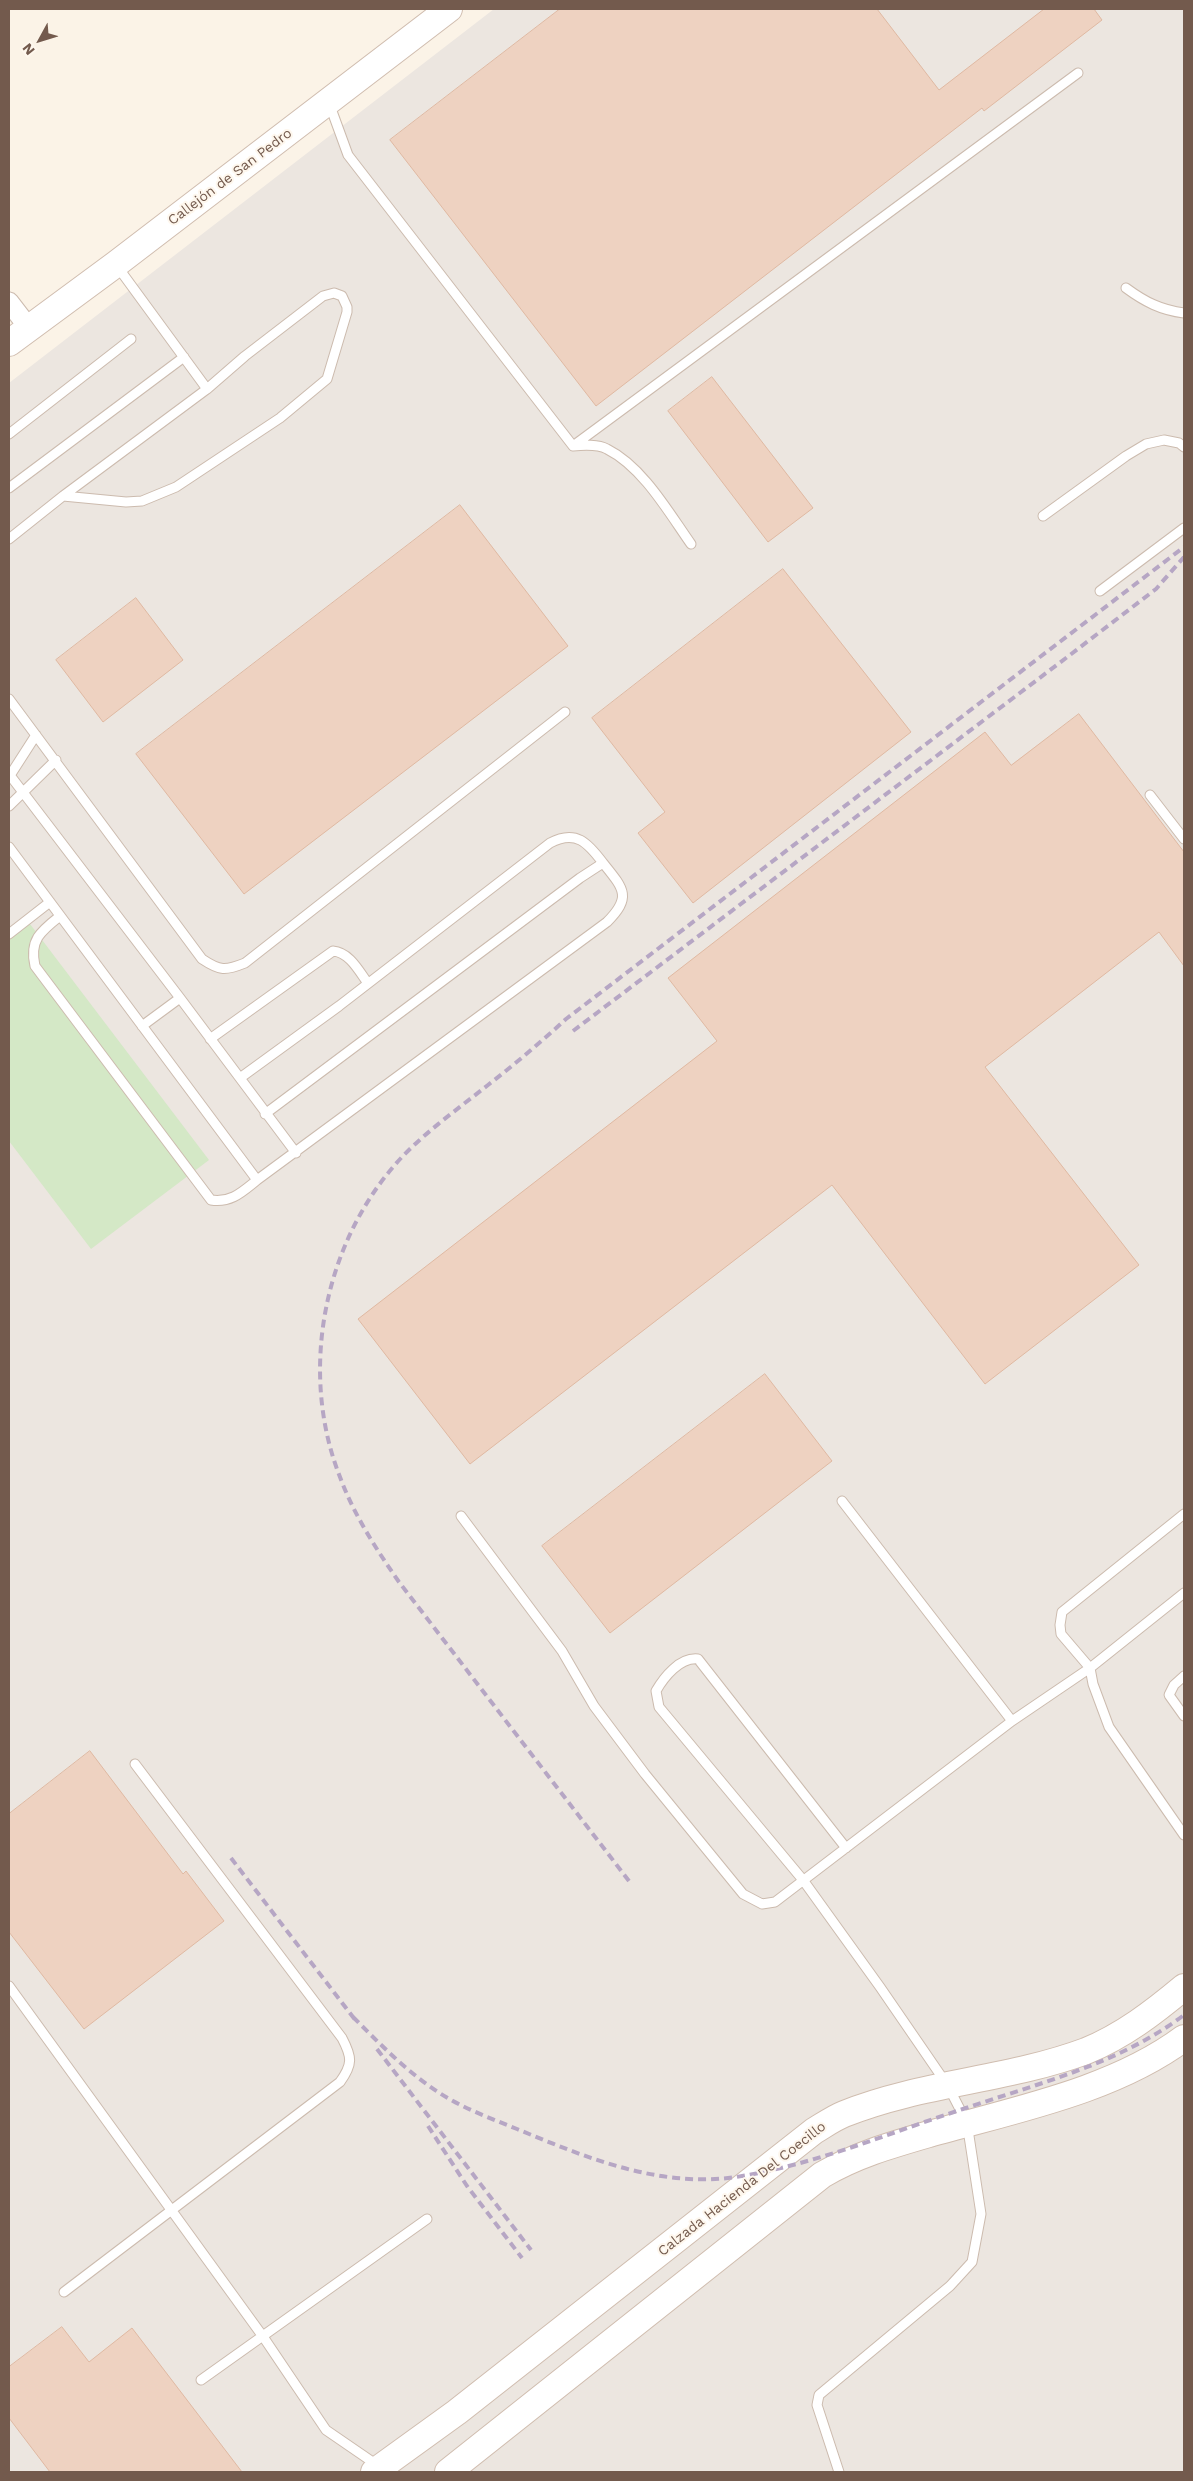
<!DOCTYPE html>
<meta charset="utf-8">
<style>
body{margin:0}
#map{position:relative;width:1193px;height:2481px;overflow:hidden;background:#fbf3e7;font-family:"Work Sans",sans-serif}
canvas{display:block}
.frame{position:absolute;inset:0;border:10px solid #735a4d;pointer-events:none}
.north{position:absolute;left:15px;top:15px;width:50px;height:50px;-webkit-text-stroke:4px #fef7ed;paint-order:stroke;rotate:231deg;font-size:14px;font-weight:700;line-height:20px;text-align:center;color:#735a4d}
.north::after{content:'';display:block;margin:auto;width:18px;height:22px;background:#735a4d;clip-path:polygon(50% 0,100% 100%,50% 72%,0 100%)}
</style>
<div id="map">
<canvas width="1193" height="2481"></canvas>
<div class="frame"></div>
<div class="north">N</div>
</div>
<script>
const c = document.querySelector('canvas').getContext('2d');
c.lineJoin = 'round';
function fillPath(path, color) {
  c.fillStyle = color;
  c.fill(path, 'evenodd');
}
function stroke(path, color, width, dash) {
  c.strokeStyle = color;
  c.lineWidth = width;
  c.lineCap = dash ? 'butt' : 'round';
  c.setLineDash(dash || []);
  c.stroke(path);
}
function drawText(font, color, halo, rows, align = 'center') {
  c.font = font + ' "Work Sans",sans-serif';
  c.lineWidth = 4;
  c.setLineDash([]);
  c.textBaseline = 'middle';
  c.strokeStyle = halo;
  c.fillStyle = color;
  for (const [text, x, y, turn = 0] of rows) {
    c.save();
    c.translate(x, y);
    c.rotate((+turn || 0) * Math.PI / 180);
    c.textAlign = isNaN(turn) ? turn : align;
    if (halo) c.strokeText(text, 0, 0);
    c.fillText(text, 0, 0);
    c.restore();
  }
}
fillPath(new Path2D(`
 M494,9H1184V2472H9V383Z`), '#ece6e0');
fillPath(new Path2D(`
 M30,924L209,1160L91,1249L9,1141V940Z`), '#d4e8c6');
const building = new Path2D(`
 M560,9H877L939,90L1044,9H1094L1102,20L984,111L982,108L596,406L390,140Z
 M712,377L813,508L768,542L668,411Z
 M460,505L568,646L244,894L136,754Z
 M783,569L911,732L693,903L638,833L665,812L592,718Z
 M136,598L183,660L103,722L56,660Z
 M1079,714L1184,852V966L1159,932L985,1067L1139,1265L985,1384L832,1185L470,1464L358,1319L717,1041L668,978L985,732L1011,765Z
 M765,1374L832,1461L610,1633L542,1546Z
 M90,1751L183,1874L186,1871L224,1921L84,2029L9,1932V1814Z
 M62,2327L89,2362L132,2328L242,2472H50L9,2418V2367Z`);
fillPath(building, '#eed2c1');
stroke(building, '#e0b9a2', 1);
const service = new Path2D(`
 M329,103L348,155L573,446C584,445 598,444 607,449C643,467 669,513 691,544
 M117,266L207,389
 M1126,288C1145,302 1161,310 1184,313
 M9,434L131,339
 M573,446L1078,73
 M9,488L184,357
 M1043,516L1126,456L1146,444L1164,440L1179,443L1184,447
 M9,539L63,496L207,389L245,356L323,296L334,293L342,296L347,307V312L327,379L280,418L176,487L142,501L126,502L63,496
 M1100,591L1184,528
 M9,699L202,959C220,971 225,971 245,963L565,712
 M9,774L180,998L296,1153
 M9,777L36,735
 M1150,795L1184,839
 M9,806L56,760
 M9,847L257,1180L607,922C632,897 624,889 603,863L580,878L265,1114
 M60,916C41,931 29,940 35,966L211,1200C231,1203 242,1192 257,1180
 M9,934L50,902
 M142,1026L180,998
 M210,1039L333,951C349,952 359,971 367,982
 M240,1078L339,1006L550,843C576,829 588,843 603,863
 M842,1501L1012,1721
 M1184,1514L1062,1612L1060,1625L1061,1634L1090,1668L1093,1684L1109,1727L1184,1835
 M461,1516L562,1651L594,1706L645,1774L743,1894L762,1904L775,1902L1012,1721L1090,1668L1184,1593
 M1184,1676L1174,1685L1169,1695L1184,1716
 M9,1986L264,2338L326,2430L377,2465
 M64,2292L340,2082C353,2064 352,2057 342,2038L135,1764
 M201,2380L427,2219
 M839,2472L817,2405L819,2395L950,2286L972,2262L981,2214L967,2123L948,2086L880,1987L803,1880L659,1707L656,1691C664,1677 680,1657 698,1659L846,1848`);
const minor = new Path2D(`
 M9,302L29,328`);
const secondary = new Path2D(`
 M9,343L116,264L449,9
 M374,2472L457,2412L814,2131C824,2125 834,2118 844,2114C921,2083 1008,2080 1086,2051C1123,2036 1154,2012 1184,1987
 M448,2472L822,2175C856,2155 891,2145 929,2134C1013,2110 1113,2091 1184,2038`);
stroke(service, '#ccbbae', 11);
stroke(minor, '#ccbbae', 21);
stroke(secondary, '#d0bdaf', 28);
stroke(service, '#fff', 9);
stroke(minor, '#fff', 19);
stroke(secondary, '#fff', 26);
stroke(new Path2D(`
 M573,1031L1066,658L1156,589L1184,557
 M231,1858L356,2021
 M629,1881L399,1582C376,1549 354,1515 340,1477C298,1371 324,1240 402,1157C428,1130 459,1108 488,1085C515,1064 541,1042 566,1019L1184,547
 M353,2017C380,2044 406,2071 438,2092C462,2108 490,2118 517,2129C587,2158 659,2188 736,2177C814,2165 889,2133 963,2109C1039,2083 1119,2064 1184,2015
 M377,2049L531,2250
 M428,2126L467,2186L522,2258`), '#b6a6c4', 4, [8, 5]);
drawText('14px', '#735a4d', '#fef7ed', [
 ["Callejón de San Pedro",230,177,-37],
 ["Calzada Hacienda Del Coecillo",742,2189,-38]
]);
</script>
